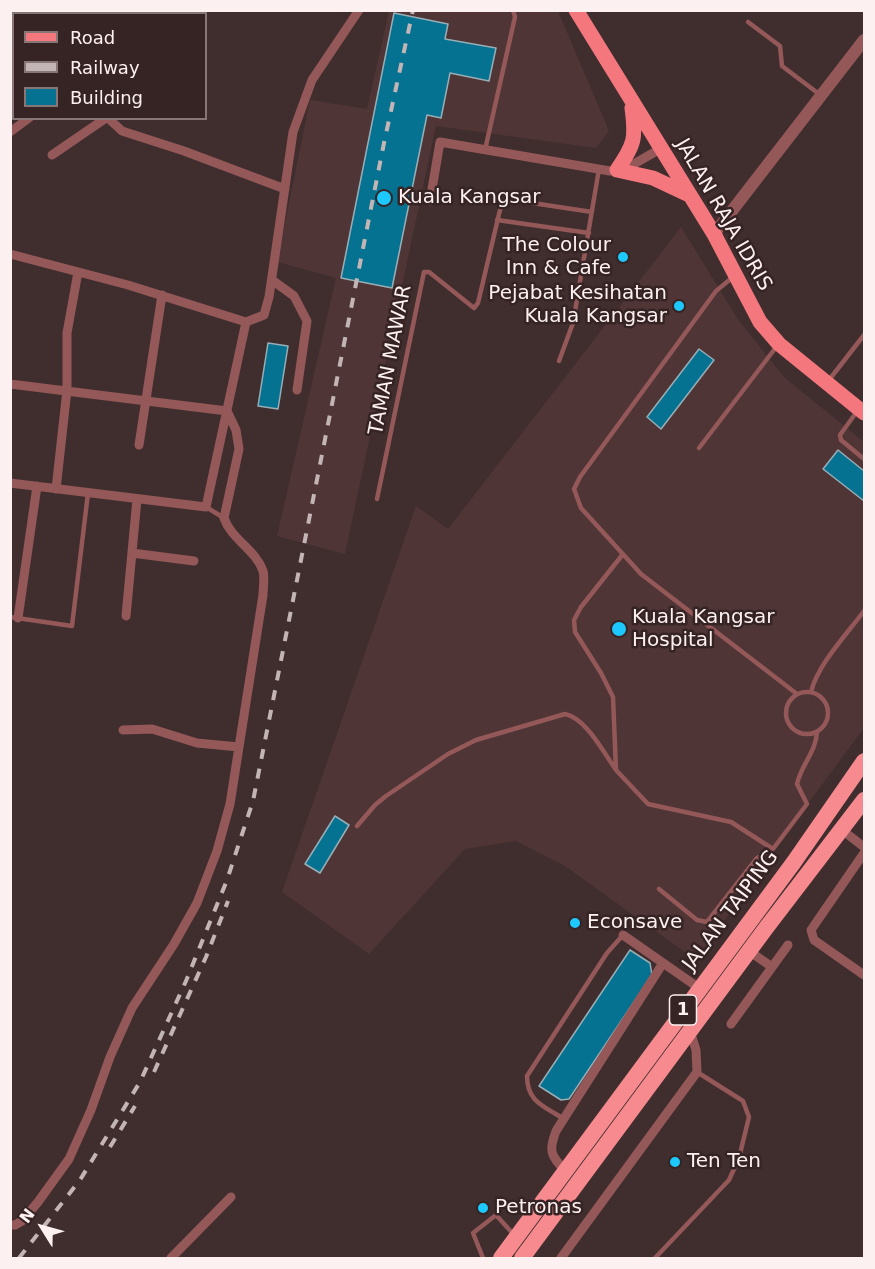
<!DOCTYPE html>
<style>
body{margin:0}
#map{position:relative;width:875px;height:1269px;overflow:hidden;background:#402e2e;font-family:"DejaVu Sans",sans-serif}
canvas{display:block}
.frame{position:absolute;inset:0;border:12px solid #fdf0f0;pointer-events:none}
.legend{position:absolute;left:12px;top:12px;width:195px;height:108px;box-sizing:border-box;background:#362424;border:2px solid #867676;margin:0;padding:8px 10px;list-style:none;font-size:18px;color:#fdf0f0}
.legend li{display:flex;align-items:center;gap:12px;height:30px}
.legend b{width:30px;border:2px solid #867676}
.north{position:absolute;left:12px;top:1197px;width:60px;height:60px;-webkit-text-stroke:4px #362424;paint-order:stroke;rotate:307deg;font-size:16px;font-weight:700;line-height:24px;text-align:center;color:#fdf0f0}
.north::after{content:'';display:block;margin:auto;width:21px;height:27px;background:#fdf0f0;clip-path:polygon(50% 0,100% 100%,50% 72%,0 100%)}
</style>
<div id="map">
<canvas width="875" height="1269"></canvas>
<div class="frame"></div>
<ul class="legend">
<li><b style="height:8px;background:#f4777d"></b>Road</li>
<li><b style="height:8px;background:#c3b5b5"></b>Railway</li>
<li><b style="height:16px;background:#057291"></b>Building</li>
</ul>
<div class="north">N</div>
</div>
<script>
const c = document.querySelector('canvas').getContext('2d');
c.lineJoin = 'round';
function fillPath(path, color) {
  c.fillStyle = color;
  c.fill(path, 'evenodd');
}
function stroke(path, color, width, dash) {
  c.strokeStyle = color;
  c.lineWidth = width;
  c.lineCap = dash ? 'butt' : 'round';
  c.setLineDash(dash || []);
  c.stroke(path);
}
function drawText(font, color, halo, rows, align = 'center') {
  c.font = font + ' "DejaVu Sans",sans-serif';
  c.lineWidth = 5;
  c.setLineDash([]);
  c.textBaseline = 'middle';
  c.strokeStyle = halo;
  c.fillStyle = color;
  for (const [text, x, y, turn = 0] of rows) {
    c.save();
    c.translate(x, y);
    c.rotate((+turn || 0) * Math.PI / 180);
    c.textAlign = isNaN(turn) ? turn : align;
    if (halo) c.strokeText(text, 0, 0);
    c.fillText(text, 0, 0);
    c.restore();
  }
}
fillPath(new Path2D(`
 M389,11H558L609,131L596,148L436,126L345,554L277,536L336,278L277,262L310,100L367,109Z
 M681,227L739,321L785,378L864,442V728L798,817L696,960L565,866L516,841L465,849L369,954L282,892L416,506L448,529Z`), '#4f3535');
const building = new Path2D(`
 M394,13L448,24L445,39L496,48L489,81L450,73L441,118L427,115L392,288L341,278Z
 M268,343L288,346L278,409L258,406Z
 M699,349L714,360L661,429L647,417Z
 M838,450L864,471V501L823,469Z
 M335,816L349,825L320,873L305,864Z
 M630,950L650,963L652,975L569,1099L561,1100L539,1086Z`);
fillPath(building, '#057291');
stroke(building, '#98aeb7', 1.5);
stroke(new Path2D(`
 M748,22L780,46L782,66L819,94
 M485,150L515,17L513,10
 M497,220L589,233
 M733,277L716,291L580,477L574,489L581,508L641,574L797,694
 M559,361L573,323L599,169
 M829,380L864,335
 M858,410L840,435L841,440L864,459
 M699,448L777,346
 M377,499L424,272H429L474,308L478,303L500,210L506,199L592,212
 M206,507L224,518
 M623,554L581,607L574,620L575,632L601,673L613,697L616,770L648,804L731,822L773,849
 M10,617L72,626L88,493
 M786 713a21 21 0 1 1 42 0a21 21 0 1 1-42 0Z
 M811,692C818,664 847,634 864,611
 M357,826L375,805L386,796L448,754L476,740L565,714C586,718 604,753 616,770
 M659,889L697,920L707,922L757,858L773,849L807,804L797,784C801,765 816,752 817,732
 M564,1119C544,1106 527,1102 527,1076L607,953L623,935
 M483,1258L473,1233L496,1215L515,1236
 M655,1258L729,1180L739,1158L749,1117L743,1101L697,1072`), '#955859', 4.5);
stroke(new Path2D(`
 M108,118L122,131L184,151L285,189
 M10,132L29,118
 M52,155L106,118
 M430,201L440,142L610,171L627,168L660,149
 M10,254L128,285L246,322L264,315L269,297L293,132L312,80L359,10
 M272,280L294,296L307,321L297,390
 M10,384L227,411L236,430L239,449L224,518C231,539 256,550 263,571C265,578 263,588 263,595L230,804L217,851L197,903L174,944L132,1008L110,1057L91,1110L69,1159L38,1202L22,1221L15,1225H10
 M139,445L162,295
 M10,483L206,507L246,322
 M56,489L67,390V333L78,272
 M132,553L194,561
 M126,616L137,499
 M18,618L37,486
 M123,730L152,729L197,743L239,747
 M842,830L864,847
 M864,853L811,930L814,940L864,975
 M623,935L699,988
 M749,951L772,967
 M731,1024L788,945
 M565,1171C551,1155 548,1152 556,1131L663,963
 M171,1258L231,1197
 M561,1258L697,1072L696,1050L690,1031`), '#955859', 9);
stroke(new Path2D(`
 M714,234L864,40`), '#955859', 12);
stroke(new Path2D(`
 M576,10L714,234L760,322L779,344L864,413
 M632,108C636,138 635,144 617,170L653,178L687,194`), '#f4777d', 15);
stroke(new Path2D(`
 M501,1258L794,862L864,761
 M522,1258L766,928L864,800`), '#f68a8e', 16);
stroke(new Path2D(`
 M154,1072L206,957L228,901
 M110,1147L135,1106
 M19,1258L80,1180L140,1082L186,981L227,880L253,801L384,143L413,10`), '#c3b5b5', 4, [10, 10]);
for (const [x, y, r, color] of [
 [384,198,8,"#1dc9fc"],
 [623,257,6,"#1dc9fc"],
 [679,306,6,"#1dc9fc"],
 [619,629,8,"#1dc9fc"],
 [575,923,6,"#1dc9fc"],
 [675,1162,6,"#1dc9fc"],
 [483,1208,6,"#1dc9fc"]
]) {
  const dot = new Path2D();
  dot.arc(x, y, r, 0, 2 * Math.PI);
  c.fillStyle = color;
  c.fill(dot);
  stroke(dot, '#362424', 2);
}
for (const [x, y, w] of [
 [683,1010,27]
]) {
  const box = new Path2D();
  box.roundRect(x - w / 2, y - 15, w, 30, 4.5);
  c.fillStyle = '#362424';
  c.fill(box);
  stroke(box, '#fdf0f0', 1.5);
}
drawText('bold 18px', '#fdf0f0', null, [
 ["1",683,1010]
]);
drawText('20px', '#fdf0f0', '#362424', [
 ["Kuala Kangsar",398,198],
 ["The Colour",611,246,"right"],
 ["Inn & Cafe",611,269,"right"],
 ["Pejabat Kesihatan",667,294,"right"],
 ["Kuala Kangsar",667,317,"right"],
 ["Kuala Kangsar",632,618],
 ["Hospital",632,641],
 ["Econsave",587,923],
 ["Ten Ten",687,1162],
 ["Petronas",495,1208]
], 'left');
drawText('20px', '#fdf0f0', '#362424', [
 ["JALAN RAJA IDRIS",723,215,60],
 ["TAMAN MAWAR",391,360,-79],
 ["JALAN TAIPING",731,911,-53]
]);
</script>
